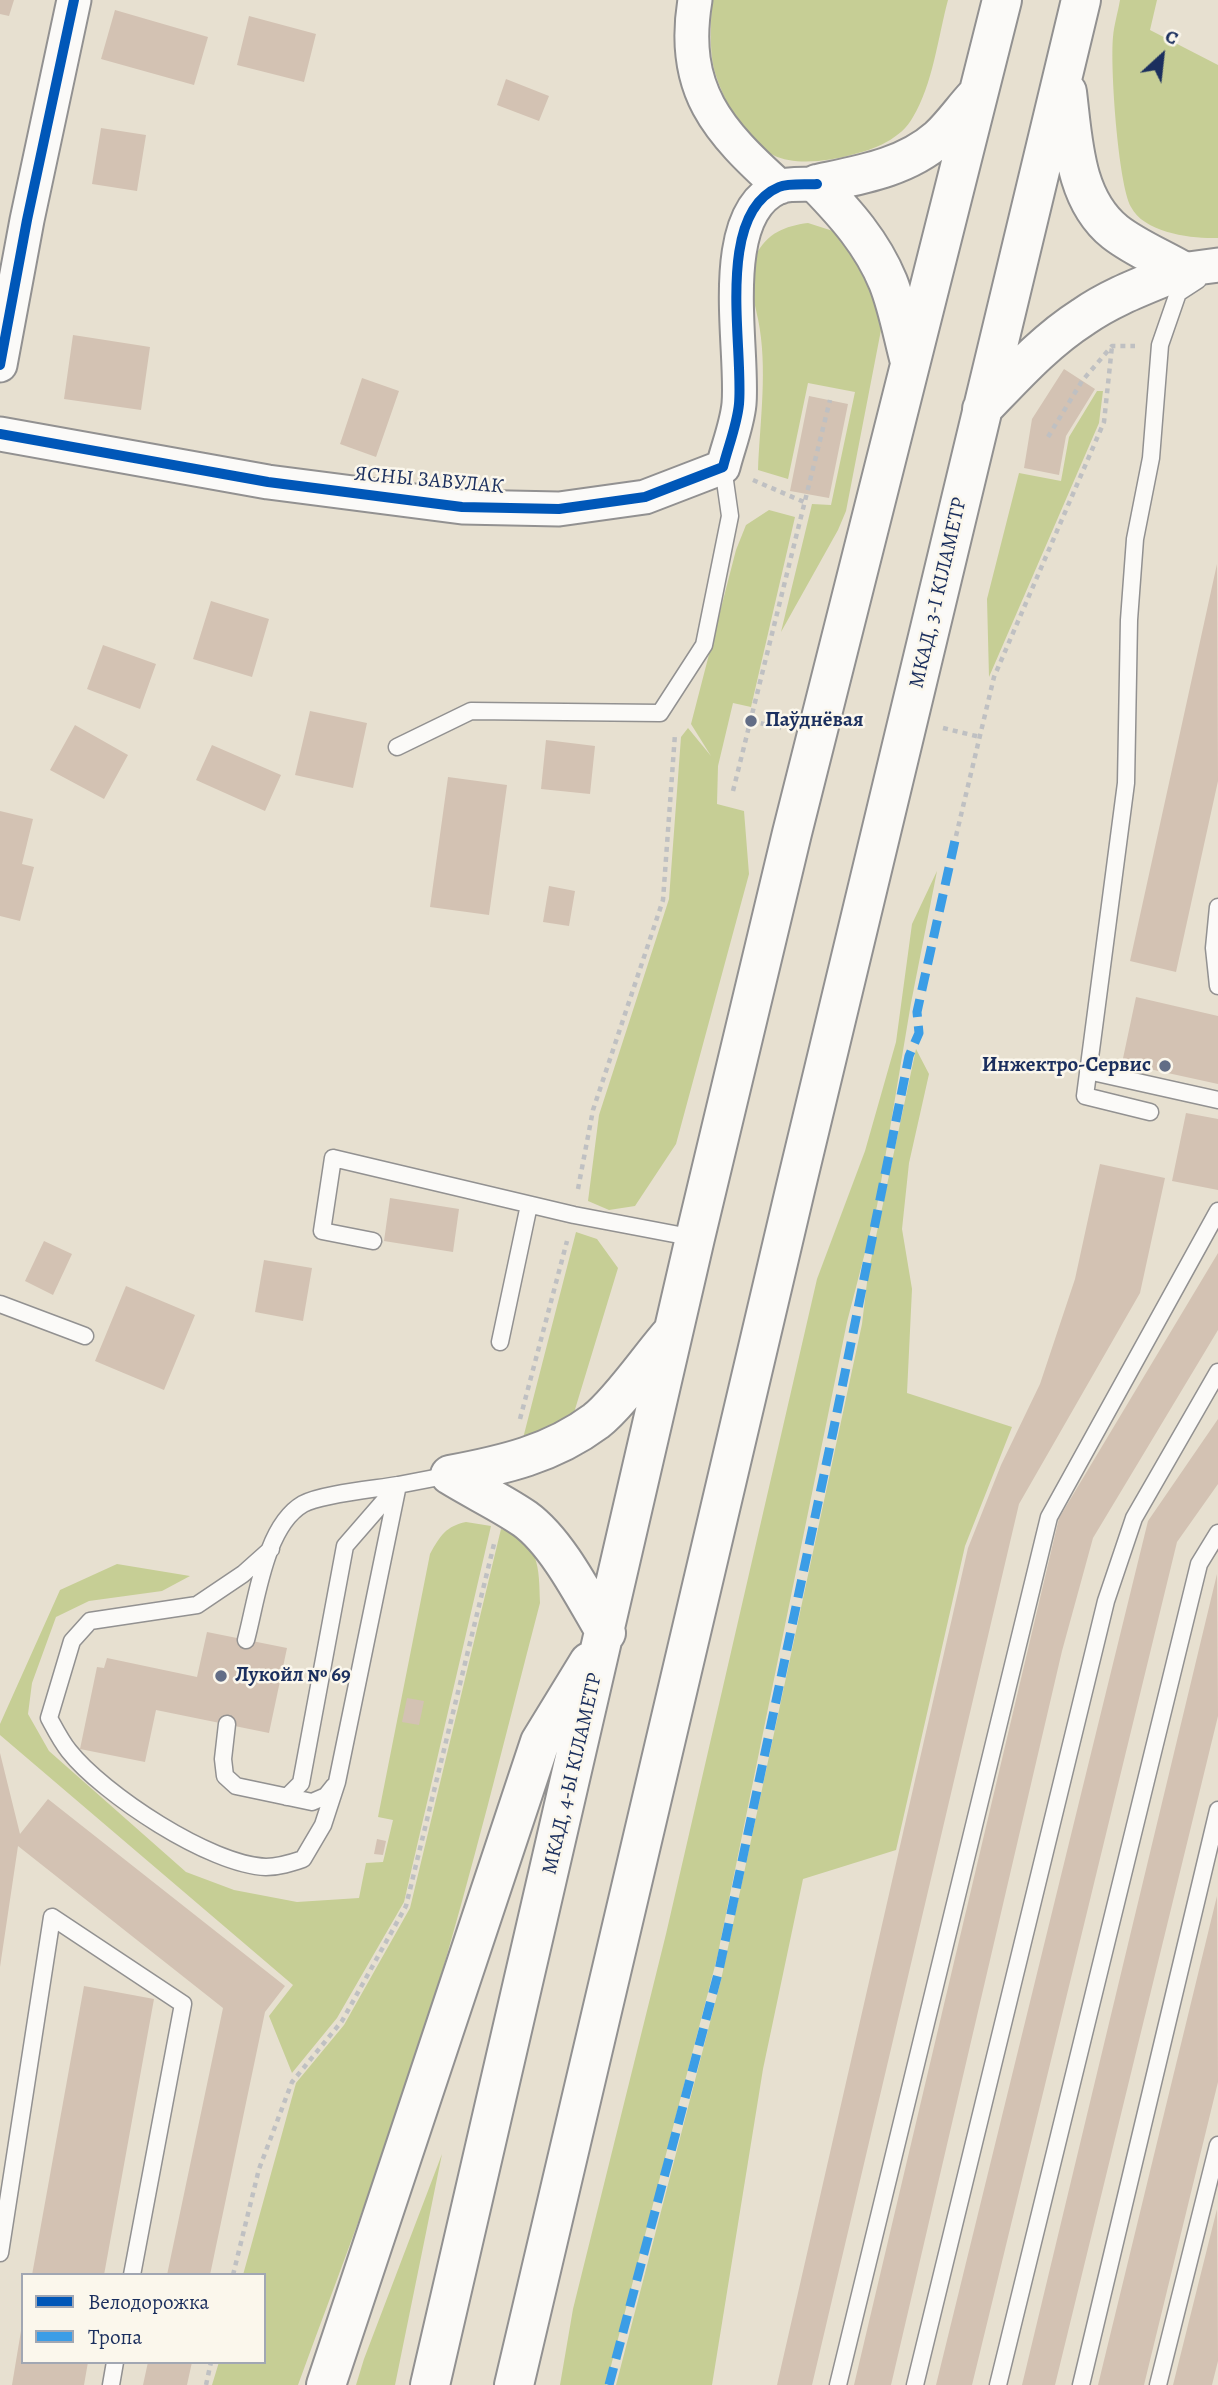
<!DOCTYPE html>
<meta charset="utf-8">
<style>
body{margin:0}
#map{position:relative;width:1218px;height:2385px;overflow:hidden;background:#e7e0d0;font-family:Alegreya,serif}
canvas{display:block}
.legend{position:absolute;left:21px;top:2273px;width:245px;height:91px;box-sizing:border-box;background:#fbf7ec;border:2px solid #a1a7b3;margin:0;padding:9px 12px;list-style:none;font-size:21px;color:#1b2f5e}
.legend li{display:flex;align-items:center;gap:14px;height:35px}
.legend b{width:35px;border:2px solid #a1a7b3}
.north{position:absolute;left:1127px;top:21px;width:70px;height:70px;-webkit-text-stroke:5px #fbf7ec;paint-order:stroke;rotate:27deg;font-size:19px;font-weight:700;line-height:28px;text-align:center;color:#1b2f5e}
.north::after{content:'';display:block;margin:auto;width:24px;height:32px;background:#1b2f5e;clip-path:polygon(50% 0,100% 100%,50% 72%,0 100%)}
</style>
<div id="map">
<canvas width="1218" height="2385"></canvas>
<ul class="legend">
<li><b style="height:9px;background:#0057b8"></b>Велодорожка</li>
<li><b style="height:9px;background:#3b9de6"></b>Тропа</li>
</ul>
<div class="north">С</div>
</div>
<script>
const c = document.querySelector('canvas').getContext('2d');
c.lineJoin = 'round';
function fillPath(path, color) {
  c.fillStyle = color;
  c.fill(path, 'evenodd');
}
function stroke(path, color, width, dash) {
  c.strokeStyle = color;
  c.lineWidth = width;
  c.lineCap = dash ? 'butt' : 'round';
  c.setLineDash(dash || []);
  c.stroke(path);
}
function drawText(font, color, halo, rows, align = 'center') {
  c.font = font + ' Alegreya,serif';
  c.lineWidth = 5;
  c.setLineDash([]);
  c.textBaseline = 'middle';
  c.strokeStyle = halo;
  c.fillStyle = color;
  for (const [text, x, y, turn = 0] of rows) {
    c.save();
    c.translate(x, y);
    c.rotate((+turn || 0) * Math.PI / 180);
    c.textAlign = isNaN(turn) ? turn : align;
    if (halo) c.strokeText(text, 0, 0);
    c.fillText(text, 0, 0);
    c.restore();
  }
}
fillPath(new Path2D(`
 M712,0H948C938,37 933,84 913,117C901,139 875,149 851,155C829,161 795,166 773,155C744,142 722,98 714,69C709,50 711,20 712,0Z
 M1120,0H1157L1150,30L1218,65V238C1193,239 1144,233 1131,207C1118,183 1110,66 1113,37C1114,25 1118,12 1120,0Z
 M808,223L833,231L848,243L880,306L881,330L846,511L838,530L781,632L812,504L831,505L855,392L808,383L788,479L758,470C760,420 768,368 758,319C754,299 746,274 756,255C767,233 785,226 808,223Z
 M1097,391H1103L1099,423L989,677L987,599L1019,473L1061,481L1069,437Z
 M769,510L795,517L751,707L733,703L718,766L717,804L744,811L749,874L676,1144L635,1206L609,1210L588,1201L599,1115L669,899L681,737L688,728L711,756L691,724L736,550L746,525Z
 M937,871L911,1003L877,1206L847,1322L717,1958L606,2385H560L573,2309L666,1934L817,1279L865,1151L896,1042L912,924Z
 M916,1049L929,1074L909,1163L902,1229L912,1289L907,1393L1012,1427L965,1546L896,1850L803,1879L763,2069L712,2385H616L721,1980L862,1324L868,1274Z
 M576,1232L597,1239L618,1268L573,1416L520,1450Z
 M466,1522L491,1526L404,1902L337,2018L292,2073L269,2016L293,1985L0,1735V1724L60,1590L117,1564L190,1576L162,1591L89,1601L56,1617L32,1683L28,1714L49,1751L186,1872L234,1890L297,1902L359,1898L366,1863L383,1862L393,1820L378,1817L430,1554C440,1536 446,1526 466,1522Z
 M501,1529C540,1540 539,1568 540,1603C505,1737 472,1873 432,2006C393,2134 344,2259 298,2385H212L219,2362H264V2275H243L296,2083L344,2025L410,1908Z
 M442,2154L395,2385H356L364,2359Z`), '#c6ce95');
fillPath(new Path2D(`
 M0,0H14L9,16L0,14Z
 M115,10L208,37L194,85L101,59Z
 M249,16L316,34L304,82L237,65Z
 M506,79L549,96L539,121L497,105Z
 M101,128L146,135L137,191L92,184Z
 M73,335L150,347L141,410L64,399Z
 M1064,369L1095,389L1066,436L1059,475L1024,468L1032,419Z
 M362,378L399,391L376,457L340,444Z
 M809,396L848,404L829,498L790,491Z
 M1217,564L1218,781L1176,972L1130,961Z
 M211,601L269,619L252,677L193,659Z
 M103,645L156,664L140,709L87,689Z
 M310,711L367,723L353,788L295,775Z
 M75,725L128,755L104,799L50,770Z
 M546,740L595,746L590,794L541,789Z
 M212,745L281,775L265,811L196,780Z
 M448,777L507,785L489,915L430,907Z
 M0,811L33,819L22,864L34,867L20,921L0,916Z
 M549,886L575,891L569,926L543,922Z
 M1136,997L1218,1016V1084L1122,1063Z
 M1186,1113L1218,1119V1190L1172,1181Z
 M1100,1164L1165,1178L1140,1293L1019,1504L812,2385H777L968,1548L1001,1465L1040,1384L1075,1279Z
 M390,1198L459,1209L453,1252L384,1241Z
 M44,1241L72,1254L53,1295L25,1281Z
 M1218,1253V1330L1093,1538L1062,1651L891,2385H854L1059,1518Z
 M264,1260L312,1268L303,1321L255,1312Z
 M126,1286L195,1315L164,1390L95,1361Z
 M1218,1419V1484L1177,1542L972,2385H936L1148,1521Z
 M1217,1574L1218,1716L1055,2385H1022Z
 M207,1632L287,1648L269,1733L156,1710L145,1762L80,1749L97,1667L104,1668L107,1658L197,1677Z
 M407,1698L424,1701L419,1725L402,1722Z
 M0,1753L20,1834L48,1799L285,1986L265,2012L210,2275H167L223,2008L18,1846L0,1967Z
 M377,1839L386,1841L383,1855L374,1854Z
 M1217,1896L1218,2082L1144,2385H1098Z
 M84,1986L154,1999L104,2275H32Z
 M1217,2209L1218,2361L1212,2385H1173Z
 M21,2331L23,2362H88L84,2385H12Z
 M148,2362H192L187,2385H143Z`), '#d3c2b3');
const lane = new Path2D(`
 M397,747L471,711L660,713L704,645L730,516L723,467
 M1218,907L1214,948L1218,986
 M1088,1071L1218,1100
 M1150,1112L1085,1096L1126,783L1129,620L1135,539L1151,458L1160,345L1178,293L1198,280
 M373,1241L322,1231L333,1158L574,1215L695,1238
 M0,1304L85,1336
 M500,1342L529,1205
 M246,1640C257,1599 265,1526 303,1504C321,1494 375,1489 398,1485L337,1782L323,1825L303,1859C291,1863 279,1867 266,1867C210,1865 103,1794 69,1751C61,1741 55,1729 49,1718L72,1641L90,1621L197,1605L243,1574L271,1549
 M227,1724L223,1759L225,1776L236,1786L312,1802L326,1796L334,1786
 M287,1797L301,1783L345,1546L398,1485L450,1475
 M0,2253L52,1917L183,2004L132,2275
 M111,2385L115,2362
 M838,2385L1049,1517L1218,1211
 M915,2385L1106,1601L1134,1518L1218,1372
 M998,2385L1199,1564L1218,1533
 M1081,2385L1218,1810
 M1158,2385L1218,2145`);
const street = new Path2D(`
 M695,0C680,90 718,131 780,187
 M1181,270L1218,265
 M0,365L27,220L74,0
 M0,434L268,482L462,507L559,509L645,497L723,467C728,447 737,425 739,404C744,348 714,214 779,187C789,183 806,185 817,184`);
const highway = new Path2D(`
 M1067,92C1073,140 1074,199 1115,232C1134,247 1160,258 1181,270
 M817,184C846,214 872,243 888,282C898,307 903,336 910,362
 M817,184C859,175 905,168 939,138C952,126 963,110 975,97
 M982,409C1014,376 1044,342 1083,317C1113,296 1148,284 1181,270
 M450,1475C503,1465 552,1454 596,1421C620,1402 649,1359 670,1335
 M450,1475C474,1490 502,1503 525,1519C558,1543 585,1598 606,1633
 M326,2385L540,1742L589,1662
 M430,2385L695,1238L792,833L1002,0
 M514,2385L796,1186L1081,0`);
stroke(lane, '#929191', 19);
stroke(street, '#929191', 37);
stroke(highway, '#929191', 42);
stroke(new Path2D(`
 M1048,437L1082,381L1112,346H1135
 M753,480L804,502
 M751,721L781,728
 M943,728L980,737
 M733,791L830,400
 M956,836L994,677L1104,422L1112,346
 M578,1189L593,1110L663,900L675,734
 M520,1419L567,1241
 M233,2275L259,2169L292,2082L342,2021L406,1906L494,1544
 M206,2385L211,2362`), '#bfc0c2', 4.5, [5, 5]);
stroke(lane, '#fbfaf8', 16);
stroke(street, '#fbfaf8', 33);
stroke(highway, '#fbfaf8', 38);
stroke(new Path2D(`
 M609,2385L719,1970L833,1432L909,1056L919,1033L917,1012L956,836`), '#3b9de6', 9, [18, 9]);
stroke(new Path2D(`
 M0,365L27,220L74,0
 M0,434L268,482L462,507L559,509L645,497L723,467C728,447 737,425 739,404C744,348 714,214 779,187C789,183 806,185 817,184`), '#0057b8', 10);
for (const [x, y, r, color] of [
 [751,721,7,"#626d86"],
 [1165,1066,7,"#626d86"],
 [221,1676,7,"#626d86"]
]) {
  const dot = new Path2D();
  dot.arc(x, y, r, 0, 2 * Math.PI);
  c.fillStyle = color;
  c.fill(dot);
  stroke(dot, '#fbf7ec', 2.5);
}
drawText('21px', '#1b2f5e', '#fbf7ec', [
 ["ЯСНЫ ЗАВУЛАК",429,481,5],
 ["МКАД, 3-І КІЛАМЕТР",939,593,-77],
 ["МКАД, 4-Ы КІЛАМЕТР",573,1774,-77]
]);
drawText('bold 21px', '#1b2f5e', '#fbf7ec', [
 ["Паўднёвая",765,721],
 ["Инжектро-Сервис",1151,1066,"right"],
 ["Лукойл № 69",235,1676]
], 'left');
</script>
